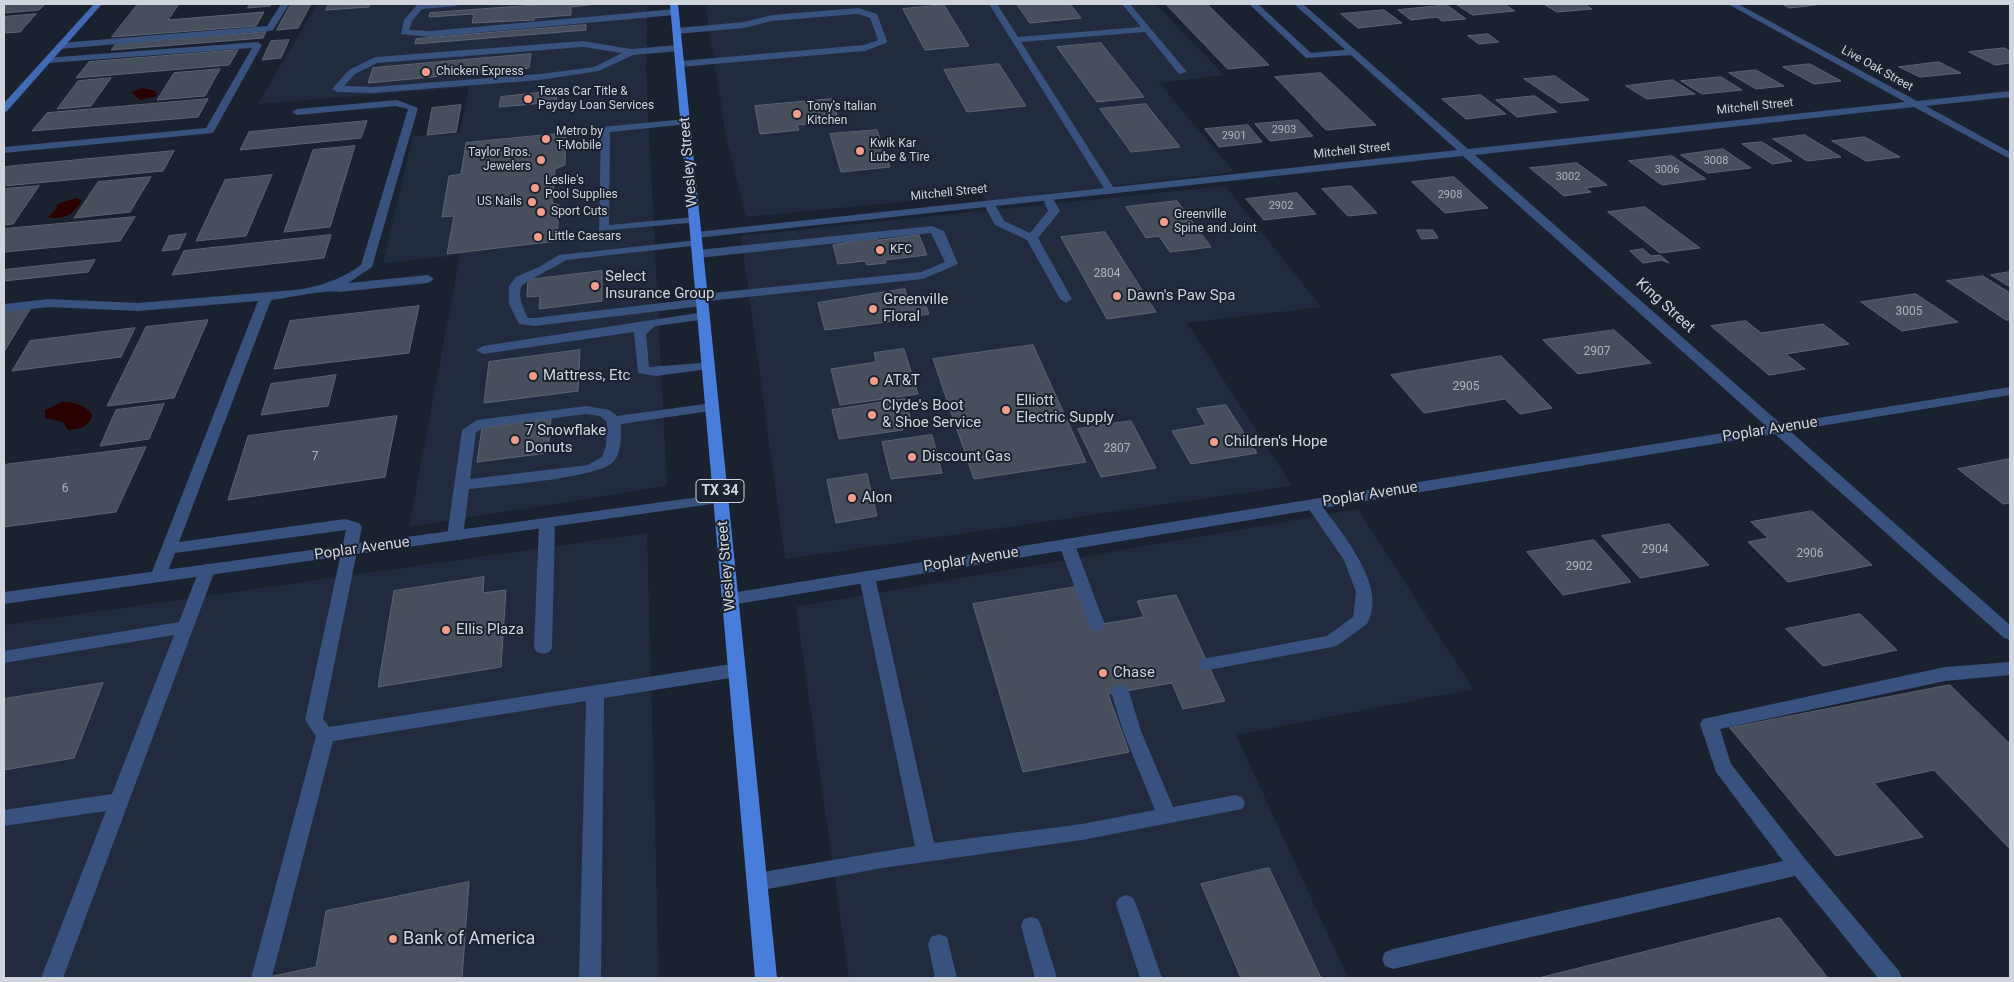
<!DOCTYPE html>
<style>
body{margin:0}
#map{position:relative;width:2014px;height:982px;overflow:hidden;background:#1b222f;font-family:Roboto,sans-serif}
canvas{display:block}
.frame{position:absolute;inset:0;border:5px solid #cfd4dd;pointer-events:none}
</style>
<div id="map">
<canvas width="2014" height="982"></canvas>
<div class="frame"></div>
</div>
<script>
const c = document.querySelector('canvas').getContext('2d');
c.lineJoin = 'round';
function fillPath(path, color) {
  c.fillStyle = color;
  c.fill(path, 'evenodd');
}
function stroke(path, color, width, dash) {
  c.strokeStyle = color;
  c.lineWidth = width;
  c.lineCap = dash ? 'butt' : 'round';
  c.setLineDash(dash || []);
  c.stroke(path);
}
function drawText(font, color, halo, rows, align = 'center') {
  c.font = font + ' Roboto,sans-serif';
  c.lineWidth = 4;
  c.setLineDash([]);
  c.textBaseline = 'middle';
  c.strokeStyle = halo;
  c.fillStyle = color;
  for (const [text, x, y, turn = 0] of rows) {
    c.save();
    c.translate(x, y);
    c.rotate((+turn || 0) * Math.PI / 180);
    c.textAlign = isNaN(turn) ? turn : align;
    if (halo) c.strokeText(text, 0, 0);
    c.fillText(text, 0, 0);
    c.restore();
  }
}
fillPath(new Path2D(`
 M317,4H647L646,72L667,486L409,527L460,255L383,263L413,136L460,133L469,87L258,104Z
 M705,4H1156L1224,75L1159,83L1234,172L987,201L983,194L746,217L727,141Z
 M1225,186L1321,307L1187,323L1292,486L785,559L741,236Z
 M1358,509L1473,689L1236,735L1348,978H849L796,607Z
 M647,533L659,978H4V625Z`), '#222b3d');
fillPath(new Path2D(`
 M143,88L155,91L157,96L140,100L131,92Z
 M76,198L82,200C77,213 61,221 48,217L56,209L57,204Z
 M62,402C74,402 85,405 92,414C90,427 80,429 68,430L63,422L45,418V410Z`), '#2a0000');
const building = new Path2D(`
 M12,4H45L39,10L4,13V5Z
 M138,4H179L168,20L264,12L256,26L112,37Z
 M250,4H271L270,6L248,8Z
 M291,4H311L298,28L277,30Z
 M329,4H370L369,7L326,10Z
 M549,4H597L571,7V15L534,18V20L472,23L474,14L429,17L430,13Z
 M1017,4H1070L1081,18L1030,23Z
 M1166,4H1207L1269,65L1228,69Z
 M1456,4H1504L1515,11L1473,15Z
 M1544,4H1584L1592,9L1557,12Z
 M1782,4H1823L1790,8Z
 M944,5L969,46L925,50L903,9Z
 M1447,5L1466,19L1442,21L1437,17L1411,20L1398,10Z
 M1384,10L1402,23L1358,28L1341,14Z
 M36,14L20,32L4,33V17Z
 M586,25V30L415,44L416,39Z
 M266,32L263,38L111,50L116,44Z
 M1488,34L1499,42L1479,44L1468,36Z
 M289,40L281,58L262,60L271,41Z
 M1101,43L1144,97L1097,102L1057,47Z
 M2004,48L2010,51V63L1995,65L1969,52Z
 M238,50L229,65L76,78L89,62Z
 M531,54L529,68L368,83L373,68Z
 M1939,62L1961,73L1920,77L1899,67Z
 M999,64L1026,106L967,112L944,70Z
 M1810,64L1841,81L1814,84L1783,67Z
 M220,69L205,96L157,100L174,73Z
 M1756,70L1784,86L1756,89L1729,73Z
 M1321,73L1376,125L1326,130L1275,77Z
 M1555,76L1589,100L1560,103L1524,79Z
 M1721,77L1742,90L1702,94L1681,81Z
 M111,78L91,106L57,109L78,81Z
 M1673,80L1695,94L1647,99L1626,86Z
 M557,91L556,102L499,107L501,97Z
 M1481,95L1506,114L1466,119L1442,99Z
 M1535,96L1557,112L1517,117L1496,100Z
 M208,99L198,117L32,131L47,113Z
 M832,99L839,121L797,125L799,130L760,134L755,106Z
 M1146,104L1180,147L1131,152L1100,109Z
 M461,105L456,132L427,135L432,108Z
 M1298,120L1313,136L1270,141L1255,124Z
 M367,121L361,138L240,150L249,132Z
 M1248,125L1262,142L1219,147L1205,129Z
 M877,130L890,167L841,172L830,134Z
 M566,133L565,165L555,169L552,203L559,205L557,241L447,254L454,216L442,217L449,176L461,174L466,143Z
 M1805,135L1841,157L1807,161L1773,139Z
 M1865,137L1900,157L1866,161L1832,141Z
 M1762,142L1792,161L1772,164L1742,144Z
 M355,146L330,227L284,232L313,150Z
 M1723,149L1751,168L1708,173L1681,155Z
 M174,151L163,171L4,186V167Z
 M1672,156L1706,179L1662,185L1629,161Z
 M1577,163L1607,185L1585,188L1591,192L1564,196L1530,168Z
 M272,175L246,236L196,241L225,180Z
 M151,177L130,212L74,218L98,182Z
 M1454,177L1488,208L1445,213L1412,182Z
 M39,186L13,224L4,225V189Z
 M1351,186L1377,213L1348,216L1322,189Z
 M1297,193L1316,214L1264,220L1246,199Z
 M1177,201L1211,247L1170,252L1159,236L1146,238L1126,207Z
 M1645,207L1700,248L1660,253L1608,212Z
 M135,217L120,241L4,252V229Z
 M1417,230H1433L1438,238L1422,239Z
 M1105,232L1156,312L1107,319L1061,237Z
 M186,234L179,249L162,251L169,236Z
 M331,235L324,258L172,275L184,251Z
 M919,235L927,255L885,260L886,263L867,265L865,261L838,264L833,245L877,237L878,240Z
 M1643,249L1651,256L1660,255L1669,263L1662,260L1643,263L1630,251Z
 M95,260L88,272L4,281V270Z
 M602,271V301L539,309L540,296L527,297L528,280Z
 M2010,272V287L1991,275Z
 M1983,276L2010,293V320H2006L1947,281Z
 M905,289L907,297L922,295L929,314L917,316L918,318L825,330L818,303Z
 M1916,294L1958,322L1902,331L1861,302Z
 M419,306L409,353L274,369L290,321Z
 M30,309L4,352V312Z
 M208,320L174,398L107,406L146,327Z
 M1746,321L1761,333L1823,324L1849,344L1786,354L1805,369L1769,375L1711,326Z
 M135,328L121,357L12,371L30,341Z
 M1614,330L1651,363L1578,374L1543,340Z
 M1033,345L1086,462L974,479L933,359Z
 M904,349L918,394L840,405L831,369L876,362L874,353Z
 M580,350L578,391L484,403L489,362Z
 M1501,356L1552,408L1520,414L1505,399L1424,413L1391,375Z
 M336,375L328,406L261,415L271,384Z
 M905,399L911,420L901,421L903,430L839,439L832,410Z
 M164,404L149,439L100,446L116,410Z
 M1226,405L1257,453L1191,464L1172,431L1206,425L1197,409Z
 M397,416L385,477L228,500L248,436Z
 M551,419L548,453L477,462L482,428Z
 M1131,421L1156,468L1101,477L1078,429Z
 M932,435L942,473L891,479L882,442Z
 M146,447L116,512L4,527V465Z
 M2010,459V503L2003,504L1958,469Z
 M867,474L877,516L836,523L827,480Z
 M1812,511L1872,565L1788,582L1748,542L1768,538L1751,522Z
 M1669,524L1709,565L1640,578L1602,536Z
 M1594,540L1631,582L1563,595L1527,552Z
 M484,577L483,593L506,590L501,667L378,687L394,591Z
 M1076,587L1097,625L1144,617L1137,601L1176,595L1225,701L1183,709L1172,683L1108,694L1129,752L1023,772L973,604Z
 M1860,614L1897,650L1823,666L1786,629Z
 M103,683L74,758L4,770V699Z
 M1950,685L2010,744V849L1934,770L1874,783L1923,837L1836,856L1730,728Z
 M1269,868L1321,978H1241L1201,884Z
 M469,882L462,978H264L316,967L326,911Z
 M1780,918L1828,978H1539Z`);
fillPath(building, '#474f5d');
stroke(building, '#5c6473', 1);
fillPath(new Path2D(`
 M281,4H289L273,30L270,31L60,49L56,46L60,43L267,26Z
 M429,4H460L456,6L422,9L412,21L409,30L431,31L675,9L679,12L675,15L431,37L401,34L404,20L417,5Z
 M989,4H997L1018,37L1141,27L1122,4H1130L1187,72L1179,74L1145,32L1021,42L1115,190L1114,192L1110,193L1105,190Z
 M1249,4H1258L1311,53L1353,49L1357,52L1353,55L1306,58Z
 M858,8L877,14L887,41L886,43L865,51L680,67L675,64L680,61L864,45L878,40L870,18L858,14L772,21L744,28L677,34L673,31L677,28L744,22L772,15Z
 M583,41L631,49L679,45L683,48L679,51L633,55L599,71L540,80L373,93L337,92L332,89L349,70L375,57ZM583,47L622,53L594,67L540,74L373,87L344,86L355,74L377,63Z
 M258,42L262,45L213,133L4,153V147L206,128L252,48L48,63L43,60L45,58Z
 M397,100L418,108L372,267L348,283L428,275L434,279L428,283L339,292C327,289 287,298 271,300L179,542L345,519L359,523L362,527L323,719L329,727L737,663L743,665L746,670L743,675L737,677L604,698L601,978H579L586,701L333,741L272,977L251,978L316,736L305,720L346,530L175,553L164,581H152L150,577L258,301L138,311L49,307L4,312V304L49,299L138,303L294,290C319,287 340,280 361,265L408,109L396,106L297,115L292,112L297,109Z
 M685,119L690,122L689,124L610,132L609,225L695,217L699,218V222L599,231L601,127Z
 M1047,194L1051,195L1060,211L1038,238L1072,299L1066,303L1060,299L1027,240L995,225L983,203L985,201H993L1004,221L1030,233L1048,211L1042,197Z
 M932,226L944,231L958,264L923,279L708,301L706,305L702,306L534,326L519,324L509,304V286L516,277L539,267L559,255L697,240L701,241V245L566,260C559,265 522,283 521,287C518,297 523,309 528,318H534L696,299L698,295L702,294L921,272L945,262L931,233L698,258L692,254L698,250Z
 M704,312L708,313L710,316L708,319L655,326L646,334L649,367L713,362L715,365L708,369L656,376L638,373L634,332L483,354L476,350L483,346Z
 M712,403L717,404L719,407L717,410L621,424C621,436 622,451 614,461C602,478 494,486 469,489L463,536L461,540H449L447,536L462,430L477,420L586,406L609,410L617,416ZM586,414L600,416L607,422L606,446L602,457L588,465L470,479L476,432L485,427Z
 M1314,500L1319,502C1340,531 1389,586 1367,624L1338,645L1332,647L1208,670L1202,669L1199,664L1202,659L1208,658L1327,636L1353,617L1356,592L1344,560L1306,505Z
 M547,518L552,519L555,523L552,648L549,652L543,654L537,652L534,648L539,523L542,519Z
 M1067,540L1073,541L1075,545L1105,625L1103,629L1097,631L1091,629L1089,625L1059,545L1061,541Z
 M207,564L213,566L215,570L63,978H41L106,811L4,826V810L112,794L174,635L4,663V651L179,622L199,570L201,566Z
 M867,571L873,573L875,577L934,843L1082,824L1155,810L1123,731L1111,692L1114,687L1120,685L1126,687L1129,692L1141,731L1173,807L1235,795L1242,797L1245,803L1242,809L1082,840L882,868L757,891L750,888L747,882L750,876L757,873L915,846L859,577L861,573Z
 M2010,662V675L1945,681L1720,729L1731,764L1806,860L1899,971L1902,978H1878L1795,876L1393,969L1385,966L1382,959L1385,952L1393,949L1783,861L1716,772L1700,724L1703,719L1945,667Z
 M1126,895L1133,898L1136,904L1162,978H1140L1116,904L1119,898Z
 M1031,917L1038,919L1041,926L1057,978H1035L1021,926L1024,919Z
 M939,934L947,937L957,978H935L928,944L931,937Z`), '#38517f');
fillPath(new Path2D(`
 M1294,4H1303L1468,149L1905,102L1728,4H1738L1917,101L2010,91V97L1926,106L2010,152V159L1914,107L1475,155L1781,424L2010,387V395L1790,431L2010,625V640L2004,638L1775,434L731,605L725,603L723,599L725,595L731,593L1766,426L1463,156L696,238L690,235L696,232L1457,150Z
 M721,494L726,496L729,499L726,502L4,604V592Z`), '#38517f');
fillPath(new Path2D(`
 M94,4H102L7,111L4,112V103Z`), '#426ab3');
fillPath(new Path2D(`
 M670,4H678L777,978H755Z`), '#497ddc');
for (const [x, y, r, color] of [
 [426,72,5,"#f49d8b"],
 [528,99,5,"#f49d8b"],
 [797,114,5,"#f49d8b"],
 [546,139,5,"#f49d8b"],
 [860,151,5,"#f49d8b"],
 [541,160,5,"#f49d8b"],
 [535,188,5,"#f49d8b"],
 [532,202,5,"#f49d8b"],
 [541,212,5,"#f49d8b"],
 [1164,222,5,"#f49d8b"],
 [538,237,5,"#f49d8b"],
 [880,250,5,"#f49d8b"],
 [595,286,5,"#f49d8b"],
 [1117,296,5,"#f49d8b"],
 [873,309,5,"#f49d8b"],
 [533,376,5,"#f49d8b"],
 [874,381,5,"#f49d8b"],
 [1006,410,5,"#f49d8b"],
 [872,415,5,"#f49d8b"],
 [515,440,5,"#f49d8b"],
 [1214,442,5,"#f49d8b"],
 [912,457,5,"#f49d8b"],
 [852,498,5,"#f49d8b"],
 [446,630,5,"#f49d8b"],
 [1103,673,5,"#f49d8b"],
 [393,939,5,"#f49d8b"]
]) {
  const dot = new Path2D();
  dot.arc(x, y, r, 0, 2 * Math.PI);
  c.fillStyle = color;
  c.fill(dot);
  stroke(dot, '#1b222f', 2);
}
drawText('11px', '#adb3bd', null, [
 ["2903",1284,130],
 ["2901",1234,136],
 ["3008",1716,161],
 ["3006",1667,170],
 ["3002",1568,177],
 ["2908",1450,195],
 ["2902",1281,206]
]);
drawText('12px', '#cfd4dd', '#1b222f', [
 ["Live Oak Street",1877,69,29],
 ["Mitchell Street",1755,107,-6],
 ["Mitchell Street",1352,151,-6],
 ["Mitchell Street",949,193,-6]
]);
drawText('12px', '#cfd4dd', '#1b222f', [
 ["Chicken Express",436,72],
 ["Texas Car Title &",538,92],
 ["Payday Loan Services",538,106],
 ["Tony's Italian",807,107],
 ["Kitchen",807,121],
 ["Metro by",556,132],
 ["T-Mobile",556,146],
 ["Kwik Kar",870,144],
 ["Lube & Tire",870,158],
 ["Taylor Bros.",531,153,"right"],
 ["Jewelers",531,167,"right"],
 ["Leslie's",545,181],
 ["Pool Supplies",545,195],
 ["US Nails",522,202,"right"],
 ["Sport Cuts",551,212],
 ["Greenville",1174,215],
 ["Spine and Joint",1174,229],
 ["Little Caesars",548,237],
 ["KFC",890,250]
], 'left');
drawText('12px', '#adb3bd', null, [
 ["2804",1107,274],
 ["3005",1909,312],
 ["2907",1597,352],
 ["2905",1466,387],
 ["2807",1117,449],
 ["7",315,457],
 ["6",65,489],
 ["2904",1655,550],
 ["2906",1810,554],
 ["2902",1579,567]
]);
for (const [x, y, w] of [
 [720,491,48]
]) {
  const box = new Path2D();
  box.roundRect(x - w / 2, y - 11.5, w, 23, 4);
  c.fillStyle = '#1b222f';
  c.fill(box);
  stroke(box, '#cfd4dd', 1);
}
drawText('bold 14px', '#cfd4dd', null, [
 ["TX 34",720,491]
]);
drawText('15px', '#cfd4dd', '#1b222f', [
 ["Wesley Street",689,162,-95],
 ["King Street",1665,306,42],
 ["Poplar Avenue",1770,430,-9],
 ["Poplar Avenue",1370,495,-9],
 ["Poplar Avenue",362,549,-8],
 ["Poplar Avenue",971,560,-9],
 ["Wesley Street",727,566,-95]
]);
drawText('15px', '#cfd4dd', '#1b222f', [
 ["Select",605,277],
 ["Insurance Group",605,294],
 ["Dawn's Paw Spa",1127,296],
 ["Greenville",883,300],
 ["Floral",883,317],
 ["Mattress, Etc",543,376],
 ["AT&T",884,381],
 ["Elliott",1016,401],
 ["Electric Supply",1016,418],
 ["Clyde's Boot",882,406],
 ["& Shoe Service",882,423],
 ["7 Snowflake",525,431],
 ["Donuts",525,448],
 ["Children's Hope",1224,442],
 ["Discount Gas",922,457],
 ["Alon",862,498],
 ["Ellis Plaza",456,630],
 ["Chase",1113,673]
], 'left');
drawText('18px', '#cfd4dd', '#1b222f', [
 ["Bank of America",403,939]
], 'left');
</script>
